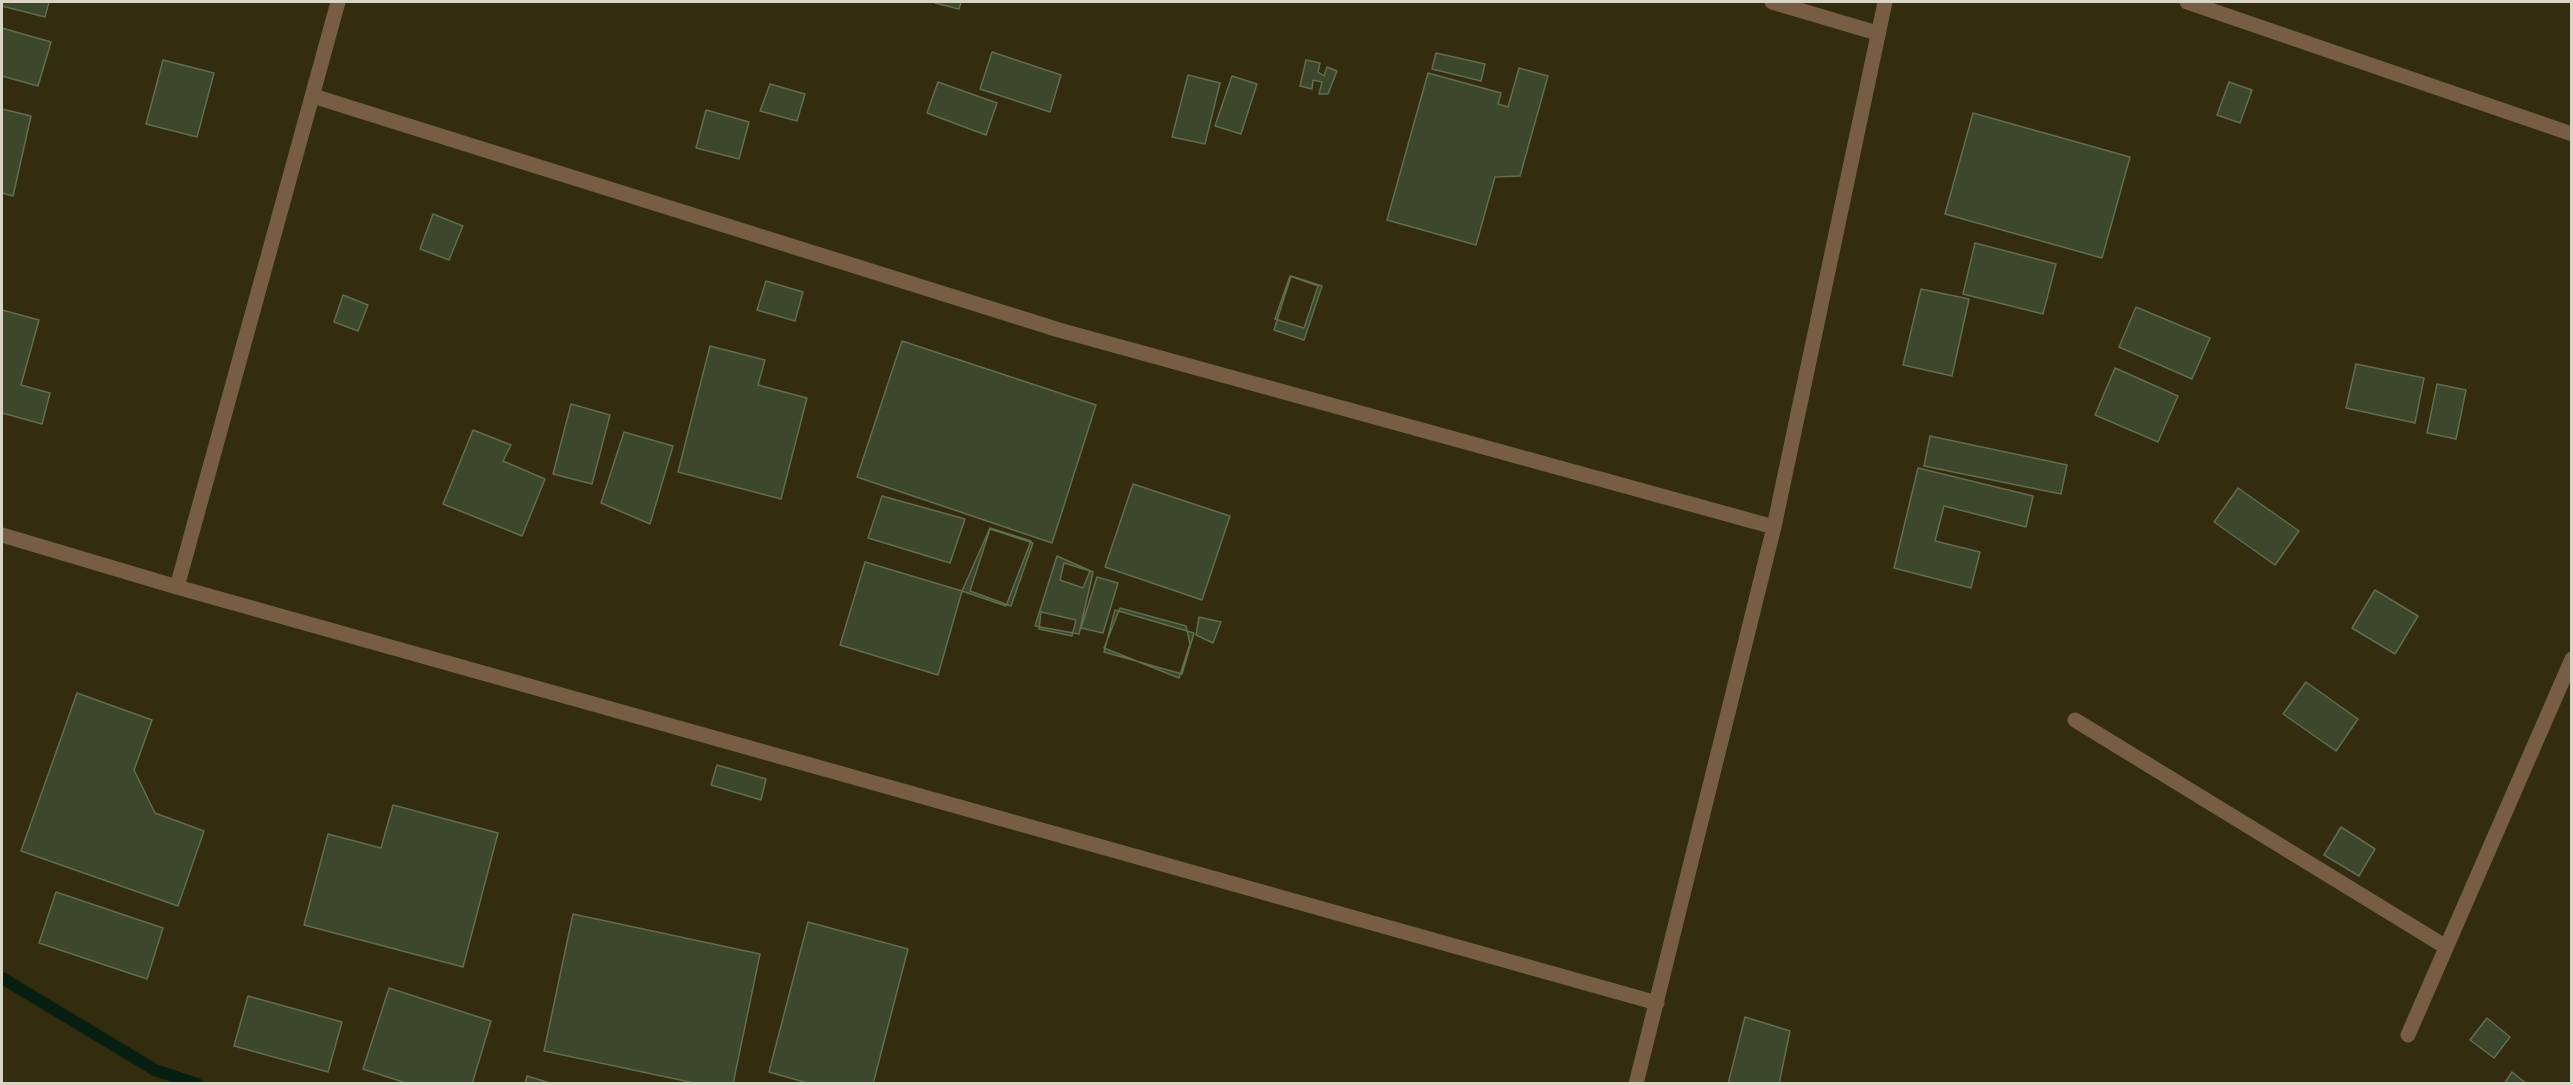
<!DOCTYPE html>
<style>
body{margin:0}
#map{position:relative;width:2573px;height:1085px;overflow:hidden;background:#332c0e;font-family:Ubuntu,sans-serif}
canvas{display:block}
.frame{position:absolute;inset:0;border:3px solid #d9d5c4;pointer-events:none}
</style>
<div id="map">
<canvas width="2573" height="1085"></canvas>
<div class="frame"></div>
</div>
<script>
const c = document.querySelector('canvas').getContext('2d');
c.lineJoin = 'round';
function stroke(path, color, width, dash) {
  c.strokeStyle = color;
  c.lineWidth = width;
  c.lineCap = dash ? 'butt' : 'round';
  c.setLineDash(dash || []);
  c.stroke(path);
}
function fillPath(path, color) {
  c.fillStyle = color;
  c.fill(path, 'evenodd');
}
stroke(new Path2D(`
 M2,978L155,1070L197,1084`), '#061f10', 12);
const building = new Path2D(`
 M2,2H49L45,17L2,6Z
 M935,2H961L959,9L935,3Z
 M2,28L51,42L38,86L2,76Z
 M992,52L1061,75L1050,112L980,89Z
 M1436,53L1485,64L1481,81L1432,69Z
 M163,60L214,73L197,137L146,124Z
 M1306,60L1320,63L1318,72L1324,76L1327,67L1337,71L1328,94H1319L1322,82L1313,80L1312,89L1300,86Z
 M1519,68L1548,76L1520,176L1495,177L1476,245L1387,220L1428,73L1501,93L1498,104L1508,107Z
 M1188,75L1220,83L1205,144L1172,137Z
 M1232,76L1257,84L1241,134L1215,126Z
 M938,82L997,103L986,135L927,113Z
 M2229,82L2252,90L2240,123L2217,115Z
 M770,84L805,94L797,121L760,111Z
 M2,109L31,116L13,196L2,193Z
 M706,110L749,122L739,159L696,148Z
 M1973,113L2130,157L2102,258L1945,214Z
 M433,214L463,226L449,260L420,249Z
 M1975,243L2056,264L2043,314L1963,294Z
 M1290,276L1318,286L1304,328L1275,319Z
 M1291,276L1322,286L1304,340L1274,330Z
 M766,281L803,292L795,321L757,310Z
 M1921,289L1969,299L1952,376L1903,365Z
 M343,295L368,305L358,331L334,322Z
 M2136,307L2210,338L2192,379L2119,347Z
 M2,310L39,320L21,385L50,393L42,424L2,413Z
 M902,341L1096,405L1052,543L857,477Z
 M710,346L765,360L758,385L807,398L781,499L678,472Z
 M2356,364L2424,378L2415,423L2346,408Z
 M2115,368L2178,396L2158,442L2095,415Z
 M2437,384L2466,390L2456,439L2427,433Z
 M571,404L610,415L592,484L553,474Z
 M473,430L511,445L503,461L545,479L522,536L443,504Z
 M624,432L673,446L650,524L601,503Z
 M1930,436L2067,465L2061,494L1924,466Z
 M1918,468L2033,496L2026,527L1944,506L1935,541L1980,552L1971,588L1894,568Z
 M1133,484L1230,516L1202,600L1105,567Z
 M2238,488L2299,531L2275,565L2214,522Z
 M882,496L965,519L950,563L868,538Z
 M990,528L1031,541L1006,606L962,591Z
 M990,529L1033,543L1011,606L970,591Z
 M1057,556L1093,572L1079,634L1035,626Z
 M865,562L962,591L938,675L840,645Z
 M1064,563L1090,571L1083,588L1060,580Z
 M1097,577L1118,583L1103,633L1081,628Z
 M2375,590L2418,616L2395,654L2352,628Z
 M1120,608L1186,626L1190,644L1179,678L1104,648Z
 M1115,610L1194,633L1182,674L1104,652Z
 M1041,612L1076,620L1072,636L1039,629Z
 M1199,617L1221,622L1213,643L1196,635Z
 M2306,682L2358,719L2336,751L2283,714Z
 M77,693L152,720L134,770L155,813L204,831L178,906L21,851Z
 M717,765L766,779L761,800L711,785Z
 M393,805L498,833L463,967L304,925L328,834L381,848Z
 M2341,827L2375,849L2359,876L2324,855Z
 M56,892L163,928L147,979L39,943Z
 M573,914L760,954L733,1084H699L544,1051Z
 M808,922L908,949L873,1084H811L769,1072Z
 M389,988L491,1021L472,1084H409L363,1069Z
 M248,996L342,1022L328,1072L234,1046Z
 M1745,1017L1790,1031L1779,1084H1728Z
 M2487,1018L2510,1037L2494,1058L2470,1040Z
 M2512,1072L2527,1084H2504Z
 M527,1076L553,1084H525Z`);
fillPath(building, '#3d472b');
stroke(building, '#626d4f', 1.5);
stroke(new Path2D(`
 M1772,2L1877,33
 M2187,2L2572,134
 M313,96L1059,330L1774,527
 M2,535L177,587L1657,1003
 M177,587L338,2
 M2075,720L2446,947
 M2408,1035L2572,659
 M1636,1084L1774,527L1885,2`), '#765d44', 15);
</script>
